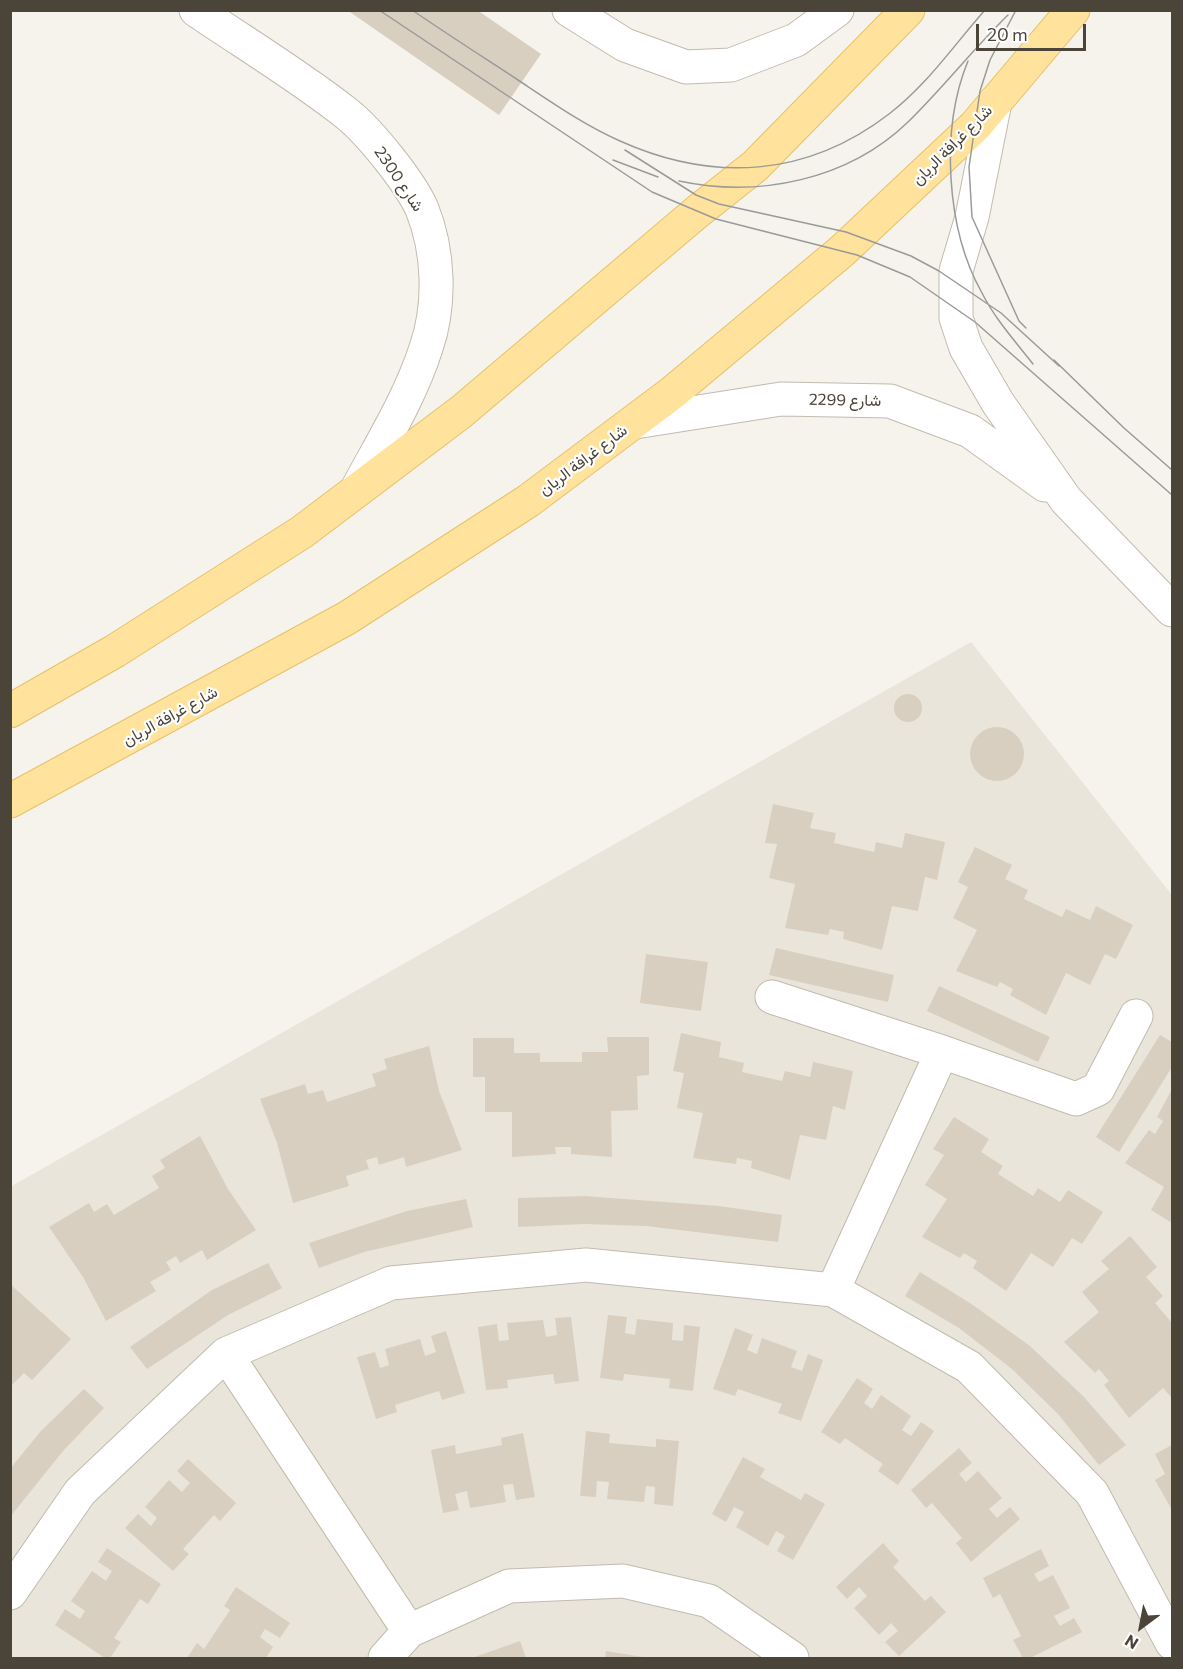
<!DOCTYPE html>
<meta charset="utf-8">
<style>
body{margin:0}
#map{position:relative;width:1183px;height:1669px;overflow:hidden;background:#f6f3ec;font-family:Commissioner,sans-serif}
canvas{display:block}
.frame{position:absolute;inset:0;border:12px solid #4b4439;pointer-events:none}
.north{position:absolute;left:1111px;top:1597px;width:60px;height:60px;-webkit-text-stroke:4px #fff;paint-order:stroke;rotate:212deg;font-size:16px;font-weight:700;line-height:24px;text-align:center;color:#4b4439}
.north::after{content:'';display:block;margin:auto;width:21px;height:27px;background:#4b4439;clip-path:polygon(50% 0,100% 100%,50% 72%,0 100%)}
.scale{position:absolute;left:976px;top:24px;width:110px;height:27px;box-sizing:border-box;border:3px solid #4b4439;border-top:0;padding-left:8px;font-size:18px;line-height:21px;white-space:nowrap;color:#4b4439;-webkit-text-stroke:4px #fff;paint-order:stroke}
</style>
<div id="map">
<canvas width="1183" height="1669"></canvas>
<div class="frame"></div>
<div class="north">N</div>
<div class="scale">20 m</div>
</div>
<script>
const c = document.querySelector('canvas').getContext('2d');
c.lineJoin = 'round';
function fillPath(path, color) {
  c.fillStyle = color;
  c.fill(path, 'evenodd');
}
function stroke(path, color, width, dash) {
  c.strokeStyle = color;
  c.lineWidth = width;
  c.lineCap = dash ? 'butt' : 'round';
  c.setLineDash(dash || []);
  c.stroke(path);
}
function drawText(font, color, halo, rows, align = 'center') {
  c.font = font + ' Commissioner,Vazirmatn,sans-serif';
  c.lineWidth = 4.5;
  c.setLineDash([]);
  c.textBaseline = 'middle';
  c.strokeStyle = halo;
  c.fillStyle = color;
  for (const [text, x, y, turn = 0] of rows) {
    c.save();
    c.translate(x, y);
    c.rotate((+turn || 0) * Math.PI / 180);
    c.textAlign = isNaN(turn) ? turn : align;
    if (halo) c.strokeText(text, 0, 0);
    c.fillText(text, 0, 0);
    c.restore();
  }
}
fillPath(new Path2D(`
 M971,642L1172,895V1658H11L10,1187Z`), '#eae5da');
fillPath(new Path2D(`
 M347,10H477L541,54L499,115Z
 M894 708a14 14 0 1 1 28 0a14 14 0 1 1-28 0Z
 M970 754a27 27 0 1 1 54 0a27 27 0 1 1-54 0Z
 M773,804L814,813L810,828L836,833L834,843L874,852L876,842L902,848L905,833L945,842L937,880L925,877L918,911L892,906L882,950L843,939L844,932L830,929L828,935L785,928L795,884L769,878L777,844L765,843Z
 M975,847L1012,865L1005,879L1028,890L1024,899L1062,917L1066,909L1090,920L1096,906L1133,925L1116,959L1105,954L1090,985L1066,973L1046,1015L1010,995L1013,989L1000,982L997,987L956,971L977,930L953,918L968,887L958,882Z
 M776,948L894,975L888,1002L769,975Z
 M646,954L708,962L701,1011L640,1003Z
 M939,986L1050,1037L1038,1062L927,1011Z
 M681,1033L721,1042L719,1057L744,1063L742,1072L782,1081L785,1071L810,1077L813,1062L853,1071L845,1110L833,1106L826,1140L800,1135L790,1180L751,1168L752,1161L737,1158L736,1164L693,1158L703,1113L677,1108L684,1073L673,1071Z
 M1160,1035L1172,1042V1067L1119,1152L1096,1137Z
 M607,1037H649V1075L637,1076L638,1110L611,1111L612,1157L571,1154V1147H555L556,1154L512,1157V1112H485V1077H473V1038H514V1053H540V1062H582V1052H608Z
 M429,1046L439,1091L462,1150L406,1167L404,1157L379,1165L377,1157L366,1160L369,1169L346,1176L349,1186L293,1203L277,1143L260,1099L305,1084L308,1094L323,1090L327,1102L376,1086L372,1074L387,1069L384,1059Z
 M1172,1089V1223L1151,1210L1164,1187L1125,1163L1149,1130L1155,1134L1163,1121L1157,1117Z
 M954,1117L989,1139L981,1152L1003,1166L998,1174L1033,1196L1038,1188L1060,1202L1068,1190L1103,1212L1082,1244L1072,1238L1053,1267L1031,1253L1006,1291L973,1268L977,1261L964,1253L960,1258L922,1237L947,1199L925,1185L944,1155L933,1149Z
 M200,1136L228,1189L256,1230L207,1260L202,1250L180,1263L176,1256L166,1262L171,1270L150,1282L156,1291L106,1321L83,1277L49,1227L89,1203L94,1212L107,1204L114,1215L159,1188L152,1176L165,1168L160,1160Z
 M584,1196L719,1206L782,1215L778,1242L646,1226L585,1224L518,1227V1198Z
 M466,1199L473,1227L364,1252L319,1268L309,1243L407,1211Z
 M1130,1236L1157,1267L1146,1277L1163,1296L1155,1303L1172,1323V1398L1163,1388L1129,1418L1104,1385L1109,1381L1099,1369L1095,1373L1064,1342L1099,1312L1082,1292L1109,1269L1101,1261Z
 M268,1263L282,1288L228,1315L147,1369L130,1347L212,1290Z
 M920,1272L973,1305L1030,1346L1083,1396L1126,1445L1099,1465L1058,1414L1012,1369L959,1328L905,1296Z
 M10,1284L71,1339L32,1380L24,1373L10,1387Z
 M608,1315L627,1317L625,1333L635,1335L637,1319L673,1323L672,1340L683,1341L684,1325L700,1327L693,1391L669,1388L670,1379L624,1374L623,1381L600,1378Z
 M571,1317L579,1381L555,1384L553,1374L507,1380L508,1388L486,1390L478,1327L497,1324L499,1341L509,1340L507,1323L543,1320L546,1337L557,1335L555,1318Z
 M735,1328L753,1335L747,1350L757,1354L762,1338L797,1351L791,1367L802,1371L808,1354L823,1360L801,1421L778,1413L782,1404L738,1389L735,1396L713,1389Z
 M446,1331L465,1393L442,1400L439,1391L395,1405L397,1412L376,1419L357,1357L375,1352L380,1368L389,1365L385,1349L420,1339L425,1356L436,1352L431,1336Z
 M857,1378L873,1389L864,1403L872,1409L881,1395L911,1416L902,1430L911,1436L921,1422L934,1431L898,1485L878,1471L883,1464L845,1438L840,1444L821,1432Z
 M84,1389L104,1408L63,1451L10,1517V1469L40,1432Z
 M586,1431L610,1434L609,1443L656,1447V1439L679,1441L673,1506L654,1504L655,1487L646,1486L644,1502L607,1499L609,1482L597,1481L596,1497L580,1496Z
 M523,1433L535,1497L516,1500L513,1484L503,1485L506,1502L470,1508L467,1491L455,1494L459,1510L443,1513L431,1450L455,1445L456,1454L502,1445L501,1438Z
 M1172,1445V1510L1155,1480L1165,1474L1155,1454Z
 M959,1448L972,1463L959,1474L966,1482L978,1471L1002,1498L989,1509L997,1518L1010,1507L1020,1519L971,1562L956,1543L962,1538L932,1503L926,1508L911,1490Z
 M743,1457L765,1469L760,1477L801,1500L805,1493L825,1504L793,1560L777,1551L785,1536L776,1531L768,1546L736,1527L744,1512L734,1507L726,1522L712,1514Z
 M188,1459L236,1503L220,1521L214,1515L183,1549L189,1554L173,1571L125,1528L138,1514L151,1526L157,1518L145,1507L169,1480L182,1492L190,1483L177,1471Z
 M883,1543L899,1561L893,1567L925,1601L931,1596L946,1612L899,1656L885,1642L898,1631L891,1623L879,1635L854,1608L867,1596L859,1587L847,1599L836,1587Z
 M107,1548L161,1584L148,1604L140,1599L114,1638L121,1642L110,1658H105L55,1625L65,1609L80,1619L85,1611L71,1601L92,1571L106,1581L112,1571L98,1562Z
 M1041,1549L1049,1566L1034,1574L1039,1582L1053,1575L1070,1608L1054,1616L1060,1626L1074,1618L1082,1632L1030,1658H1023L1013,1640L1021,1636L1000,1594L993,1598L983,1578Z
 M236,1587L290,1623L280,1638L265,1629L260,1637L273,1647L266,1658H187L197,1643L204,1649L230,1610L224,1606Z
 M520,1641L526,1658H472Z
 M606,1651L643,1657V1658H605Z`), '#d8cfc1');
const minor = new Path2D(`
 M196,10C246,44 299,76 346,113C370,132 410,182 422,209C439,251 441,305 426,348C410,398 381,444 356,491
 M569,10L625,45L686,67L731,65L796,40L837,10
 M995,102L972,217L956,271V318L966,348L998,403L1066,500L1172,610
 M635,422L781,399L890,401L970,431L1045,485
 M772,997L942,1052L1076,1099L1098,1089L1136,1016
 M833,1290L942,1052
 M226,1354L409,1631
 M10,1593L80,1492L226,1354L391,1283L586,1265L833,1290L969,1367L1092,1493L1172,1643
 M385,1658L409,1631L509,1586L623,1581L709,1601L792,1658`);
const major = new Path2D(`
 M10,711L115,651L302,532L461,412L697,212L755,166L908,10
 M10,801L347,618L528,501L672,393L842,251L975,126L1073,10`);
stroke(minor, '#c2bbae', 35);
stroke(major, '#e6c16a', 35);
stroke(minor, '#fff', 33);
stroke(major, '#ffe39c', 33);
stroke(new Path2D(`
 M379,10L652,192L716,219L857,255L910,277L975,322L1172,495
 M412,10C447,34 483,57 518,80C551,102 584,125 620,141C714,183 807,177 889,114C927,85 954,45 985,10
 M1016,10L990,60L980,91L969,167L972,217L1019,321L1026,328
 M968,61C940,129 946,229 982,293C995,319 1015,341 1033,364
 M625,150L696,195L719,204L846,232L911,256L939,271L1001,313L1059,366
 M613,160L658,177
 M679,181C759,198 848,180 908,122C943,88 973,49 1008,15
 M1054,360L1124,428L1172,470`), '#9a9a9a', 1.5);
drawText('16px', '#4b4439', '#fff', [
 ["شارع غرافة الريان",952,145,-45],
 ["شارع 2300",399,179,56],
 ["شارع 2299",845,400,1],
 ["شارع غرافة الريان",583,460,-37],
 ["شارع غرافة الريان",170,716,-29]
]);
</script>
